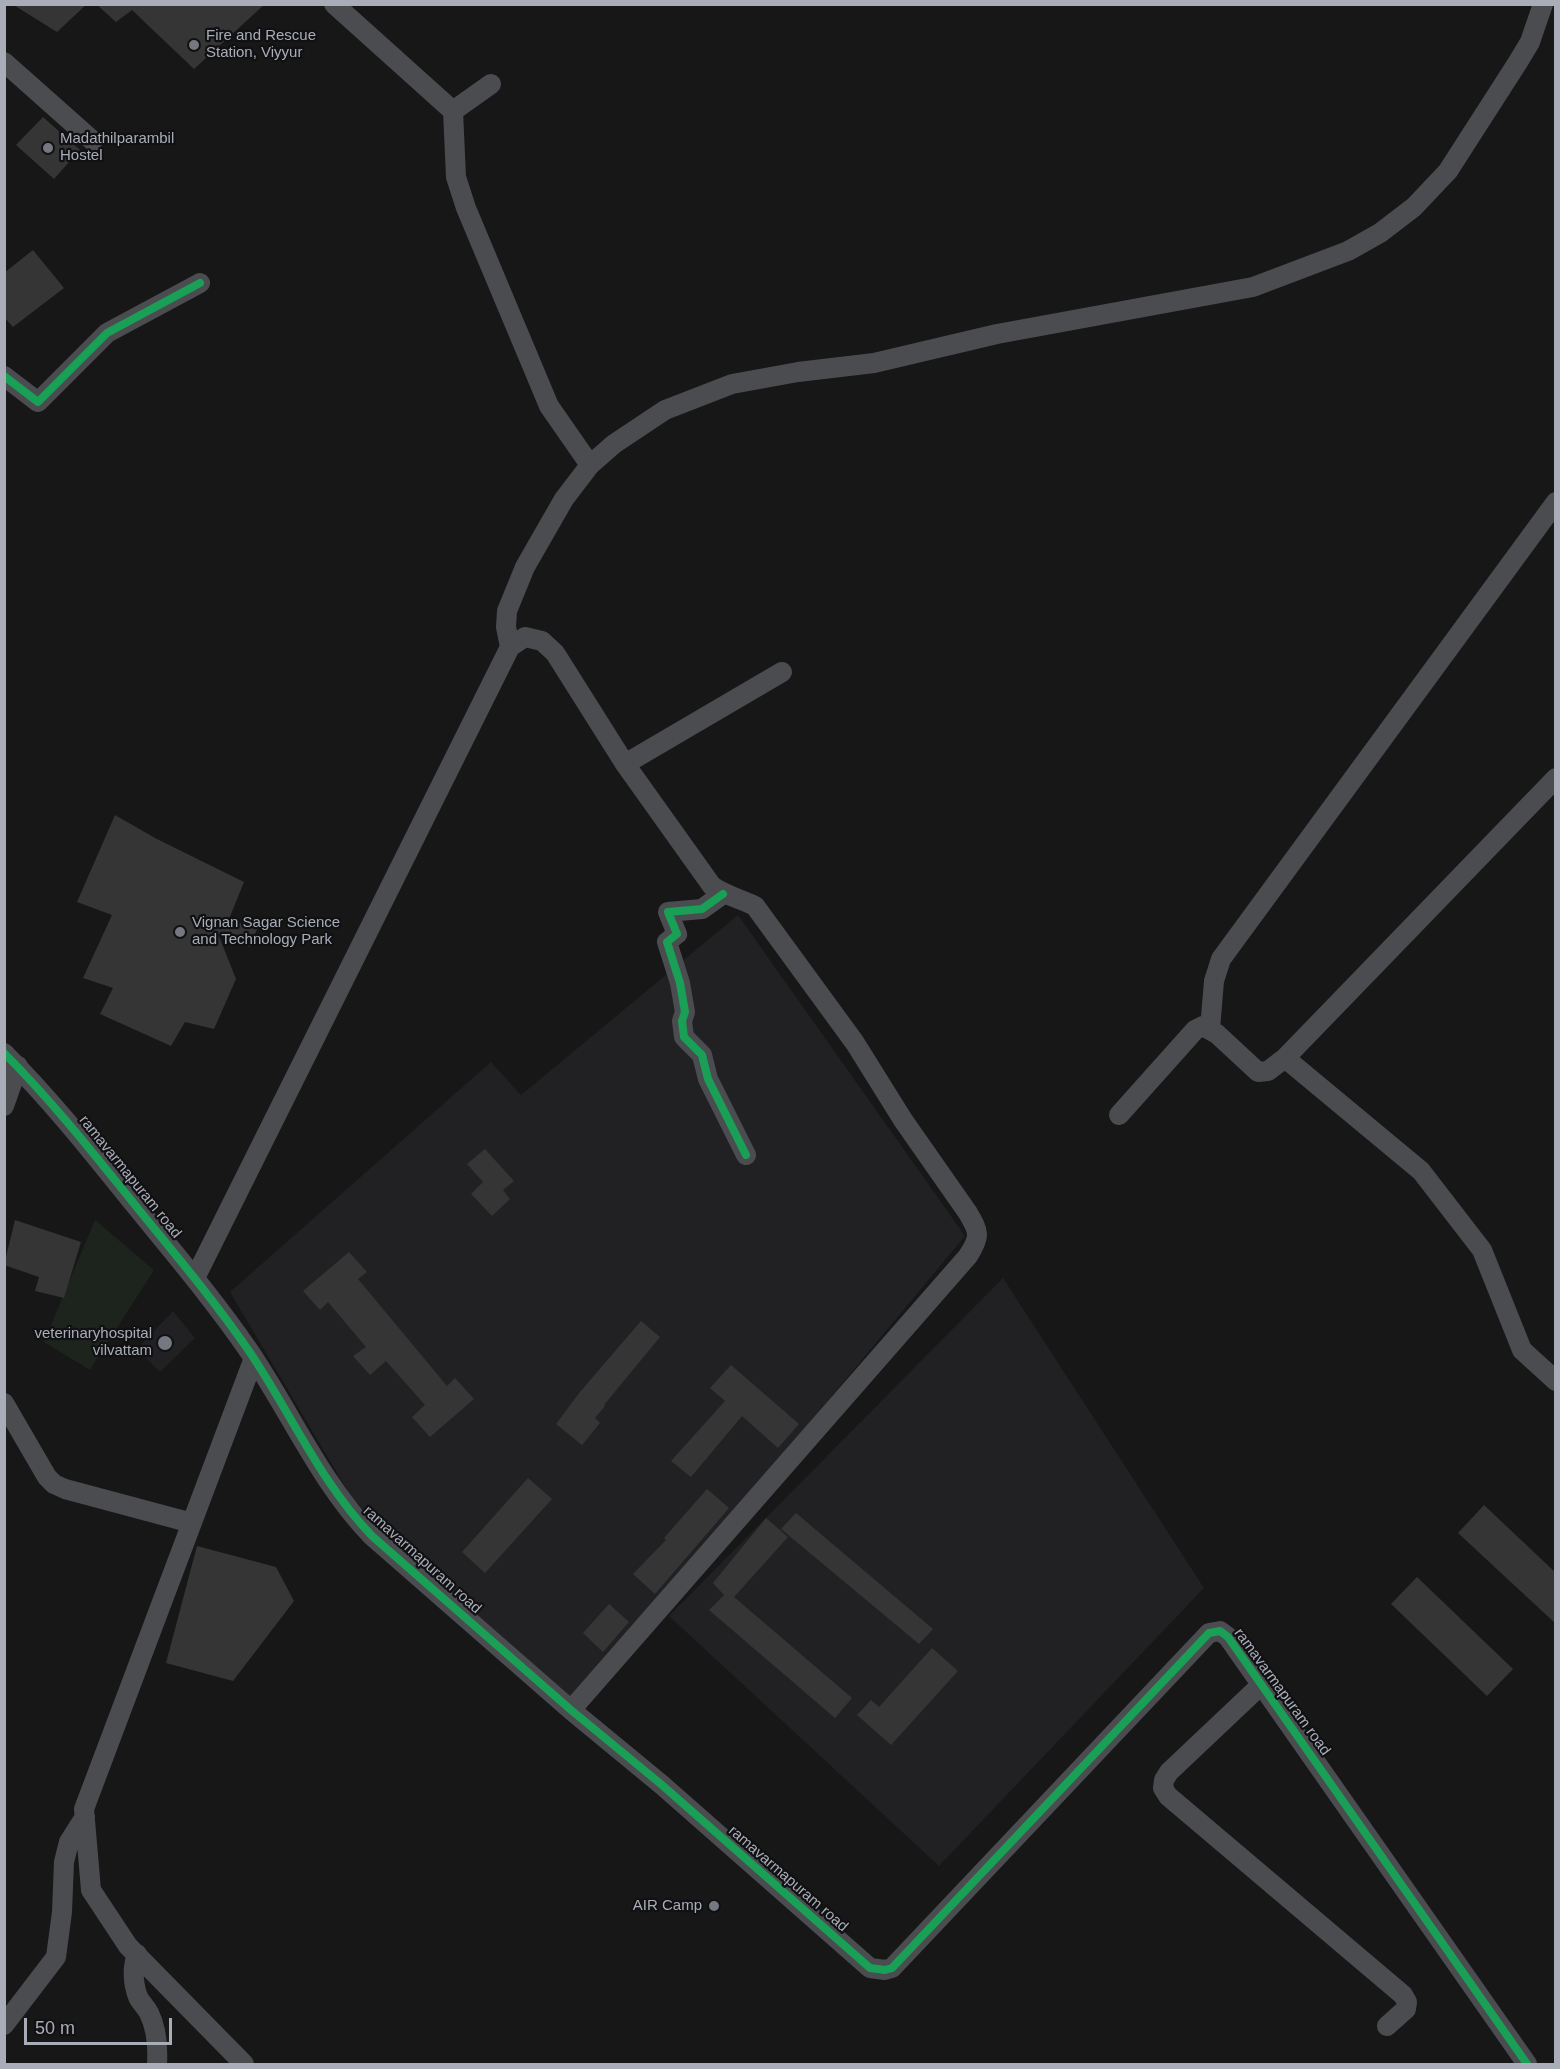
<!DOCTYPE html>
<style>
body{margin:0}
#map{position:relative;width:1560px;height:2069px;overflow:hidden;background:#171717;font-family:Arial,sans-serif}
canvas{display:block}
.frame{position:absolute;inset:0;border:6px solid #a8adb8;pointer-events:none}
.scale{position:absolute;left:24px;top:2018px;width:148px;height:27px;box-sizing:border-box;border:3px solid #a8adb8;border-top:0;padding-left:8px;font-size:18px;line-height:21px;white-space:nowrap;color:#a8adb8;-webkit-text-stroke:4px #111113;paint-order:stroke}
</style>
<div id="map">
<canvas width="1560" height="2069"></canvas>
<div class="frame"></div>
<div class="scale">50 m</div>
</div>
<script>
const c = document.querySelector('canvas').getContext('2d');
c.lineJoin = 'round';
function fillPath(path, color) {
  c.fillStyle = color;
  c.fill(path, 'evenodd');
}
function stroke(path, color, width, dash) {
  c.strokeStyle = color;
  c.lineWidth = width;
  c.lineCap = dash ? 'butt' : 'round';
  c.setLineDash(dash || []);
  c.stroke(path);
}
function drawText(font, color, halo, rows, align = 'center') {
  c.font = font + ' Arial,sans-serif';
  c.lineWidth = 4.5;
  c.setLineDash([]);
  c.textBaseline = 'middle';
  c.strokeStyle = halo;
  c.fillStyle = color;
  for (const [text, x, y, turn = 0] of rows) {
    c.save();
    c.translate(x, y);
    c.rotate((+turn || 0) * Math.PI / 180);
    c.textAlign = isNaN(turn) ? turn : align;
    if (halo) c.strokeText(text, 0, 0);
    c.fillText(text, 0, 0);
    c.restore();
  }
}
fillPath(new Path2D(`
 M738,915L965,1236L574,1706L353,1500L230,1292L491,1062L521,1095Z
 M1003,1278L1204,1588L939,1866L669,1616Z
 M173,1311L195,1338L160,1372L137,1349Z`), '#212123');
fillPath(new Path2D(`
 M95,1220L154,1270L90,1370L44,1342Z`), '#1d241e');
fillPath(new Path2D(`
 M12,4H87L57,32Z
 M96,4H265L194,69L132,10L116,22Z
 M43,117L80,150L54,179L16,145Z
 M33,250L64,288L13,327L4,317V273Z
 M115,815L155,838L244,882L229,919L257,929L250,947L218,934L236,979L214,1029L185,1022L171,1046L100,1014L113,988L83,978L112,915L77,902Z
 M485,1149L514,1181L503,1190L510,1199L492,1216L471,1194L483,1182L467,1164Z
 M15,1220L81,1242L64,1298L35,1291L39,1277L4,1265Z
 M349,1252L367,1272L358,1279L447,1386L455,1378L474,1399L430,1437L412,1417L425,1405L386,1361L370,1375L353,1356L366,1347L328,1302L320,1310L303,1291Z
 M641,1321L660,1337L604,1405L605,1406L595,1418L600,1423L582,1445L556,1424L580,1392Z
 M731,1365L799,1424L778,1448L742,1416L691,1477L671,1461L725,1401L710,1388Z
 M528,1478L552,1499L485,1573L462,1552Z
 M707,1489L729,1508L655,1594L633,1574L666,1540L664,1538Z
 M1484,1505L1556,1573V1624L1458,1533Z
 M796,1513L933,1629L919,1644L781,1529Z
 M766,1518L788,1537L734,1597L852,1698L835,1718L709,1610L724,1595L713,1583Z
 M197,1546L276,1567L294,1601L233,1681L166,1663Z
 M1417,1577L1513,1669L1487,1696L1391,1604Z
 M609,1604L629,1622L603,1652L583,1633Z
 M932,1648L958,1671L891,1745L857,1715L871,1700L879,1707Z`), '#353536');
stroke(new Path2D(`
 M334,4L453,111L491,84
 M4,62L93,141
 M453,111L456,177L466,208L549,406L590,465
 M4,376L38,402L107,333L200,283
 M510,647L506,627L507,611L525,567L564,499L590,465L614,444L665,410L732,384L798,372L874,363L997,334L1253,287L1348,251L1380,233L1414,207L1448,171L1518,62L1530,42L1543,4
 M625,764L782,672
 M723,894L702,909L668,912L677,934L667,942L680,983L685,1012L682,1021L684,1037L702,1055L708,1079L746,1155
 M1210,1029L1214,981L1221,959L1556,502
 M4,1053C52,1101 93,1153 135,1205C174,1253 214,1300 249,1351C291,1413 320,1482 372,1536L571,1710L662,1785L870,1968L885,1970L892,1968L1209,1633L1220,1631L1228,1637L1527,2064
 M1285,1058L1556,778
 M4,1106L18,1066
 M1119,1115L1195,1030L1203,1026L1217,1034L1258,1072L1268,1071L1285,1058L1421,1171L1482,1250L1522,1350L1556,1381
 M195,1278L510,647L525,637L542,641L555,653L625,764L712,886C725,895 740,899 755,906L855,1043L903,1120L968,1213C979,1232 981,1236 968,1256L571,1710
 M4,1403L47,1477L54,1484L65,1489L192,1523
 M1261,1685L1169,1772L1164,1780L1163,1788L1168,1796L1403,1995L1407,2002L1406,2009L1387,2026
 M137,1954C132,1968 133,1983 138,1997C141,2003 146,2007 149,2013C157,2029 158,2047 157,2064
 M4,2025L56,1957L62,1912L64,1862L69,1842L85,1817
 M244,2064L128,1946L91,1890L84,1809L254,1358`), '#4b4c50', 20);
stroke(new Path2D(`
 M4,376L38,402L107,333L200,283
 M723,894L702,909L668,912L677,934L667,942L680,983L685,1012L682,1021L684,1037L702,1055L708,1079L746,1155
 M4,1053C52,1101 93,1153 135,1205C174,1253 214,1300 249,1351C291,1413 320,1482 372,1536L571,1710L662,1785L870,1968L885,1970L892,1968L1209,1633L1220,1631L1228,1637L1527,2064`), '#1a9f57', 8);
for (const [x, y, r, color] of [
 [194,45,6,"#757880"],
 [48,148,6,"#757880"],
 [180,932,6,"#757880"],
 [165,1343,8,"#757880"],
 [714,1906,6,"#757880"]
]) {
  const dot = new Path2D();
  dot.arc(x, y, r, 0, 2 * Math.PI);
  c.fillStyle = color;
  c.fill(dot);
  stroke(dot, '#111113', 2);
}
drawText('15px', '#a8adb8', '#111113', [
 ["Fire and Rescue",206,36],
 ["Station, Viyyur",206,53],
 ["Madathilparambil",60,139],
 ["Hostel",60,156],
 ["Vignan Sagar Science",192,923],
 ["and Technology Park",192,940],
 ["veterinaryhospital",152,1334,"right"],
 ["vilvattam",152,1351,"right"],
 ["AIR Camp",702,1906,"right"]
], 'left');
drawText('15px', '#a8adb8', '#111113', [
 ["ramavarmapuram road",130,1177,51],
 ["ramavarmapuram road",422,1560,42],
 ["ramavarmapuram road",1282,1692,54],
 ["ramavarmapuram road",788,1879,41]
]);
</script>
